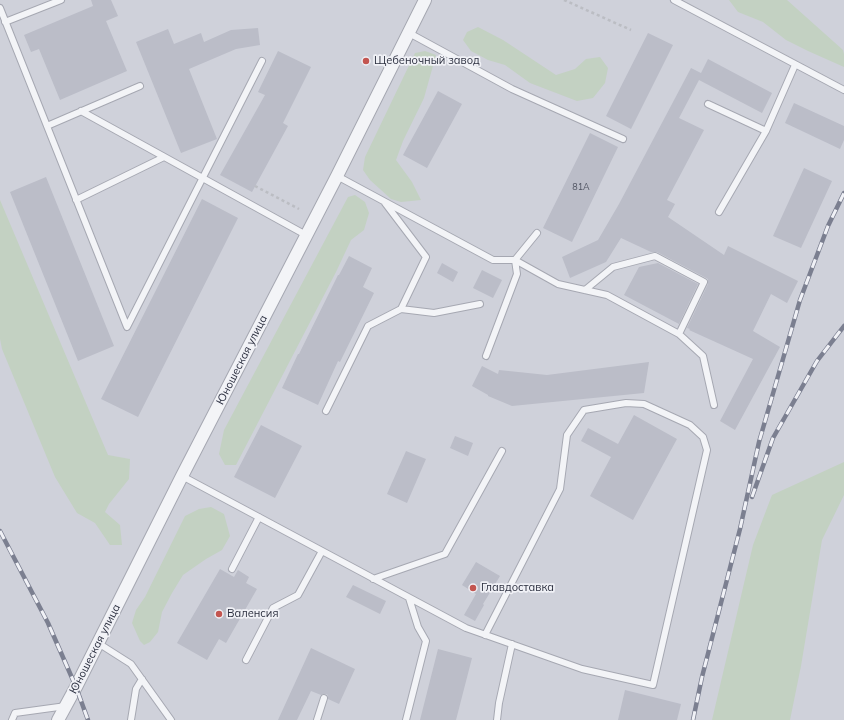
<!DOCTYPE html>
<meta charset="utf-8">
<style>
body{margin:0}
canvas{display:block;background:#e1e2e8}
</style>
<canvas width="844" height="720"></canvas>
<script>
const c = document.querySelector('canvas').getContext('2d');
c.lineJoin = 'round';
function fillPath(path, color) {
  c.fillStyle = color;
  c.fill(path, 'evenodd');
}
function stroke(path, color, width, dash) {
  c.strokeStyle = color;
  c.lineWidth = width;
  c.lineCap = dash ? 'butt' : 'round';
  c.setLineDash(dash || []);
  c.stroke(path);
}
function drawText(font, color, halo, rows, align = 'center') {
  c.font = font + ' Mulish,sans-serif';
  c.lineWidth = 3.5;
  c.setLineDash([]);
  c.textBaseline = 'middle';
  c.strokeStyle = halo;
  c.fillStyle = color;
  for (const [text, x, y, turn = 0] of rows) {
    c.save();
    c.translate(x, y);
    c.rotate((+turn || 0) * Math.PI / 180);
    c.textAlign = isNaN(turn) ? turn : align;
    if (halo) c.strokeText(text, 0, 0);
    c.fillText(text, 0, 0);
    c.restore();
  }
}
fillPath(new Path2D(`
 M0,0H844V720H0Z`), '#cfd1da');
fillPath(new Path2D(`
 M729,0H787L843,50L844,54V67L808,51L786,40L763,22L738,12Z
 M478,27L503,40L556,75L575,69L586,59L600,57L608,68L605,83L593,98L577,101L530,83L505,65L488,60L471,51L463,40L467,32Z
 M425,51L436,55L424,98L403,141L396,160L412,182L421,200L401,202L391,199L370,180L363,170L365,157L415,53Z
 M355,195L365,202L369,213L364,230L351,240L336,272L236,465H225L219,454L224,430L348,197Z
 M0,200L108,455L130,459L129,479L109,504L105,512L120,525L122,545H110L95,523L77,513L55,477L2,349L0,339Z
 M844,462V495L822,540L801,666L790,720H712L753,545L772,495Z
 M211,507L224,514L230,536L222,550L206,559L183,575L172,593L162,612L158,632L150,642L144,645L140,641L132,623L136,610L145,597L185,516L199,509Z`), '#c3d1c2');
fillPath(new Path2D(`
 M91,0H111L118,16L106,21L127,71L60,100L39,49L31,52L24,35L93,6Z
 M258,28L260,45L236,49L189,69L217,139L181,153L136,42L168,29L174,44L201,33L204,42L231,30Z
 M648,33L673,45L631,129L606,116Z
 M278,51L311,67L283,123L288,126L252,192L220,175L265,95L258,92Z
 M708,59L772,93L762,113L699,80L679,118L704,130L667,200L675,204L668,217L724,255L728,246L798,281L787,303L771,294L753,331L780,347L735,430L720,421L753,359L689,330L690,329L687,328L708,284V279L657,252H651L621,238L606,262L570,278L562,257L598,240L619,204L691,68L701,73Z
 M438,91L462,104L427,168L403,155Z
 M794,103L844,126V140L840,149L785,123Z
 M590,133L618,147L572,242L543,228Z
 M804,168L832,181L801,248L773,236Z
 M46,177L114,346L78,361L10,192Z
 M202,199L238,218L138,417L101,399Z
 M349,256L372,268L363,287L374,293L340,362L338,361L318,405L282,388L298,354H299L338,275H339Z
 M442,263L458,272L453,282L437,273Z
 M658,263L698,284L679,324L624,295L639,267Z
 M482,270L502,280L493,298L473,288Z
 M649,362L644,393L512,406L488,396V395L472,386L482,366L498,374L499,370L547,375Z
 M634,415L677,439L633,520L590,496L611,457L581,441L588,428L618,444Z
 M261,425L302,446L275,498L234,477Z
 M455,436L473,443L468,456L450,448Z
 M406,451L426,459L407,503L387,494Z
 M476,562L500,576L483,604L484,605L475,621L464,615L476,594L462,585Z
 M220,569L234,577L238,570L249,577L246,583L257,589L226,643L219,639L207,660L177,643Z
 M353,585L386,601L380,614L346,597Z
 M311,648L355,669L339,704L328,699V695L326,694H323L321,695L311,691L297,720H278Z
 M438,649L472,658L456,720H420Z
 M625,690L681,704L677,720H618Z`), '#bbbdc8');
const lane = new Path2D(`
 M674,0L844,90
 M0,8L127,327L262,61
 M5,22L61,0
 M409,33L512,89L623,139
 M708,104L766,131
 M81,111L306,235
 M47,126L140,86
 M337,176L493,260H515L558,284L607,295L679,334L704,282L655,256L613,267L585,290
 M76,200L164,157
 M719,212L766,131L795,65
 M401,309L434,313L480,304
 M679,334L703,356L714,405
 M486,356L517,274L515,260L537,233
 M326,411L368,326L401,309L426,257L385,203
 M182,476L466,628L582,669L653,685L707,450L703,437L690,425L644,404L626,403L584,410L567,435L560,489L485,635
 M232,569L259,517
 M373,579L445,554L502,451
 M98,643L131,664L171,720
 M246,660L273,608L298,595L322,551
 M12,720L15,713L66,706
 M131,720L136,689L142,679
 M317,720L324,698
 M406,720L426,641L418,627L409,598
 M497,720L499,703L512,644`);
const street = new Path2D(`
 M58,720L76,687L182,476L337,176L425,0`);
stroke(lane, '#a6a8b2', 8);
stroke(street, '#a6a8b2', 14);
stroke(new Path2D(`
 M564,0L631,30
 M255,186L299,209`), '#bbbdc3', 2.5, [3, 3]);
stroke(lane, '#f3f4f7', 6);
stroke(street, '#f3f4f7', 12);
const rail = new Path2D(`
 M752,497L773,438L817,361L844,326
 M0,531L48,623L76,687L88,720
 M693,720L702,677L740,529L759,442L800,300L828,226L844,193`);
stroke(rail, '#7b7f90', 4.5);
stroke(rail, '#f0f1f6', 3, [9]);
for (const [x, y, r, color] of [
 [366,61,4,"#c35550"],
 [473,588,4,"#c35550"],
 [219,614,4,"#c35550"]
]) {
  const dot = new Path2D();
  dot.arc(x, y, r, 0, 2 * Math.PI);
  c.fillStyle = color;
  c.fill(dot);
  stroke(dot, '#f0f1f6', 1.5);
}
drawText('9px', '#4e5260', null, [
 ["81А",581,187]
]);
drawText('11px', '#2a2e3e', '#f0f1f6', [
 ["Щебеночный завод",374,61],
 ["Главдоставка",481,588],
 ["Валенсия",227,614]
], 'left');
drawText('11px', '#2a2e3e', '#f0f1f6', [
 ["Юношеская улица",242,360,-63],
 ["Юношеская улица",95,649,-63]
]);
</script>
